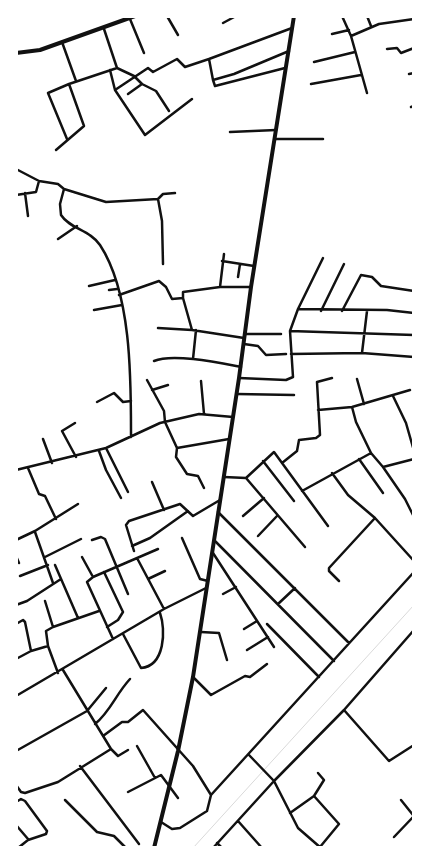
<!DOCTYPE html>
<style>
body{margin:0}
#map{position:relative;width:430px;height:864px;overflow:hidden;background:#fff;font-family:"Roboto Serif",serif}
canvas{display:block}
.frame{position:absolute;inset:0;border:18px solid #fff;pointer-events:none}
</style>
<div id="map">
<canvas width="430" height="864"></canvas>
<div class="frame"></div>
</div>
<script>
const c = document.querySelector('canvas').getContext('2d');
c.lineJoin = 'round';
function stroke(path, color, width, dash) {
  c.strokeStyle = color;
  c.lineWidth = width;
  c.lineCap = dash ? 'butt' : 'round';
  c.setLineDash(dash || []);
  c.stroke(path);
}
stroke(new Path2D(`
 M193,848L414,605`), '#d9d9d9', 1);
stroke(new Path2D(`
 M167,16L178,35
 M342,16L351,36L367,93
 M367,16L371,26
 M130,19L144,53
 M223,23L236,16
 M104,29L117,68L134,76L142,84L128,94
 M332,34L349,30
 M351,36L379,24L414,19
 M62,42L76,81
 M387,49L397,48L401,53L414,48
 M209,59L292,28
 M314,62L355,52
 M110,70L115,90L145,135L192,99
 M409,74L414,73
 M213,80L215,86L285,68
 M142,84L156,91L169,111
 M311,84L361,75
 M115,90L148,68L153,72L177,59L185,67L209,59L213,80L234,74L289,51
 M411,107L414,106
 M230,132L276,130
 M67,139L48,93L69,84
 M276,139H323
 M56,150L84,126L69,84L117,68
 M16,169L39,181L58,184L64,189L106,202L158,199L162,221L163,264
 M64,189L60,204L61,215C70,229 90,230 100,245C132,294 131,381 131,437
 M25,193L28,216
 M16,195L36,192L39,181
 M158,199L163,194L175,193
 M58,239L77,226
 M222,261L254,266
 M238,277L240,264
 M89,286L115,280
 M220,287L224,254
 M109,290L117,289
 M119,295L159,281L166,287L172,299L183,298
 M183,298V292L220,287H250
 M183,298L192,330
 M298,309L323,258
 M94,310L122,305
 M321,311L344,264
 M342,311L361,275L372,277L381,286L414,291
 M158,328L192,330L244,338
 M290,331L414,335
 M245,334H281
 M244,344L258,346L266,355L286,354
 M362,353L367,311
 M291,354L362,353L414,357
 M193,359L196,330
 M154,361C173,353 220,363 241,367
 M239,378L286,380L293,377L290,331L298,309L387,310L414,313
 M357,379L364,404
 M147,380L164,411L165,422L177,448L176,457L187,474L198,476L204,488
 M201,381L204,414
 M152,390L168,385
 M237,394L294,395
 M393,396L406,423L414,451
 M97,402L114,393L123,402L131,401
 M352,407L356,422L371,453
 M318,410L352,407L410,390
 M75,423L62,431L76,457
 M43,439L52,463
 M106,448L128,492
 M177,448L229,439
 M99,451L106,470L121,498
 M359,459L383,493
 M263,461L294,501
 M282,463L297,451L299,440L316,438L320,435L317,382L332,378
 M383,467L405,499L414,517
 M28,468L39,494L45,496L56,519
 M16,470L106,448L160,423L199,414L233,417
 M332,473L348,495L375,518L414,561
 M224,477L246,478L274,452L328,526
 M246,478L305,547
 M152,482L164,510
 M302,491L371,453L383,467L414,459
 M218,512L349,643
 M243,516L264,498
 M35,532L53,583
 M258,536L277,516
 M182,538L200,579L208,581
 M16,540L35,531L78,504
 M92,540L101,537L105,539L128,594
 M215,541L334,661
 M132,546L150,538L188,511
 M134,551L126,525L129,521L180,504L193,516L220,500
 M213,553L274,647
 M16,556L19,563
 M45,557L81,539
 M82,557L93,577
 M137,558L164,609
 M55,565L78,618
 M104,572L123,612L118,620L107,627
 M20,576L48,565
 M148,579L165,571
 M339,581L329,571V568L375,518
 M223,594L236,587
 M45,601L53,627
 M278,604L295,588
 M16,605L27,601L61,579
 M16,624L23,620L25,622L31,651
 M267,624L319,677
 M244,629L257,621
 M201,632L219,633L227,660
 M123,634L141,668C165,666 166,630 160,613
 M113,639L87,582L93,577L158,549
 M247,650L268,637
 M16,659L31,651L48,646
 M58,673L48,646L46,631L53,627L99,611
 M193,677L211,695L245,676L250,677L267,664
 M16,696L164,609L206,588
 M344,710L389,761L414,745
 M95,724C110,712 116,694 130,679
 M103,736L122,722H128L143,710L193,766L211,795L414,572
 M137,746L155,778
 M111,749L118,756L128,750
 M16,751L87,711L106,688
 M249,755L274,781L298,828L321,848
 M80,766L139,844
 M16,785L21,792L25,793L58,782L111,749L63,670
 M128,792L161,775L178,798
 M314,796L339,824L320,847
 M65,800L97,832L114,836L126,848
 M401,800L413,815
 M16,802L21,799L25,801L47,831L46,834L28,840L18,848
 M290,813L314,796L324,780L318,773
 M238,821L262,848
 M161,822L172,829L180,828L207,811L211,795
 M16,825L28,839
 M394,837L414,816
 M217,843L222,848
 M213,848L274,781L344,710L414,630`), '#111', 2.5);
stroke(new Path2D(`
 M16,53L40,50L135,16
 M154,848L178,751L193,677L239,378L251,287L294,16`), '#111', 4);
</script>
